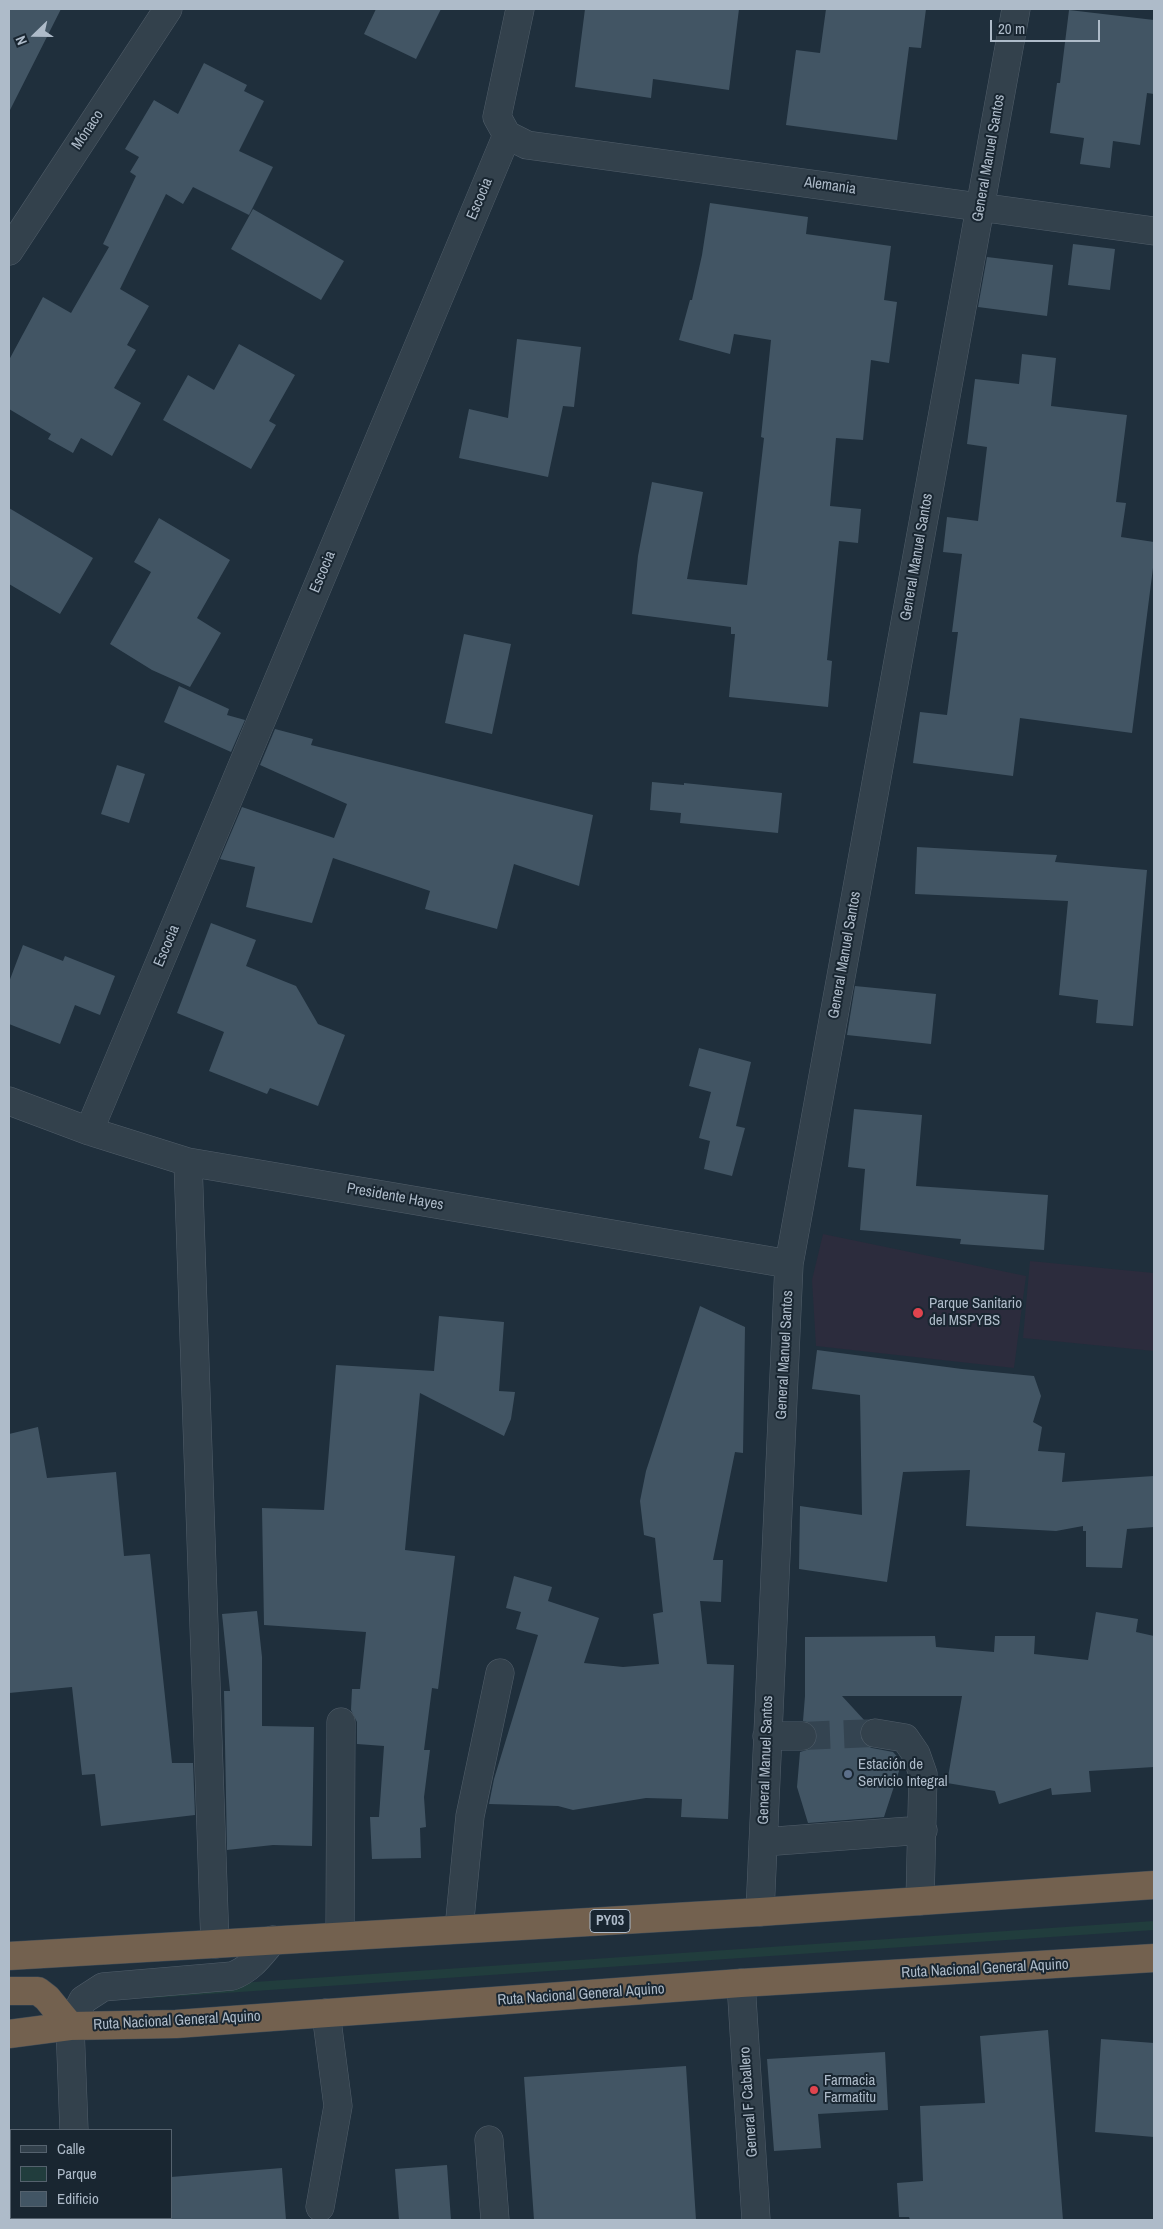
<!DOCTYPE html>
<meta charset="utf-8">
<style>
body{margin:0}
#map{position:relative;width:1163px;height:2229px;overflow:hidden;background:#1f2f3c;font-family:"Archivo Narrow",sans-serif}
canvas{display:block}
.frame{position:absolute;inset:0;border:10px solid #aebbc9;pointer-events:none}
.legend{position:absolute;left:10px;top:2129px;width:162px;height:90px;box-sizing:border-box;background:#192631;border:1px solid #55626e;margin:0;padding:6px 9px;list-style:none;font-size:15px;color:#aebbc9}
.legend li{display:flex;align-items:center;gap:10px;height:25px}
.legend b{width:25px;border:1px solid #55626e}
.north{position:absolute;left:10px;top:10px;width:50px;height:50px;-webkit-text-stroke:4px #192631;paint-order:stroke;rotate:248deg;font-size:14px;font-weight:700;line-height:20px;text-align:center;color:#aebbc9}
.north::after{content:'';display:block;margin:auto;width:18px;height:22px;background:#aebbc9;clip-path:polygon(50% 0,100% 100%,50% 72%,0 100%)}
.scale{position:absolute;left:990px;top:20px;width:110px;height:22px;box-sizing:border-box;border:2px solid #aebbc9;border-top:0;padding-left:6px;font-size:15px;line-height:18px;white-space:nowrap;color:#aebbc9;-webkit-text-stroke:4px #192631;paint-order:stroke}
</style>
<div id="map">
<canvas width="1163" height="2229"></canvas>
<div class="frame"></div>
<ul class="legend">
<li><b style="height:6px;background:#33414c"></b>Calle</li>
<li><b style="height:14px;background:#213d3d"></b>Parque</li>
<li><b style="height:14px;background:#425564"></b>Edificio</li>
</ul>
<div class="north">N</div>
<div class="scale">20 m</div>
</div>
<script>
const c = document.querySelector('canvas').getContext('2d');
c.lineJoin = 'round';
function fillPath(path, color) {
  c.fillStyle = color;
  c.fill(path, 'evenodd');
}
function stroke(path, color, width, dash) {
  c.strokeStyle = color;
  c.lineWidth = width;
  c.lineCap = dash ? 'butt' : 'round';
  c.setLineDash(dash || []);
  c.stroke(path);
}
function drawText(font, color, halo, rows, align = 'center') {
  c.font = font + ' "Archivo Narrow",sans-serif';
  c.lineWidth = 4;
  c.setLineDash([]);
  c.textBaseline = 'middle';
  c.strokeStyle = halo;
  c.fillStyle = color;
  for (const [text, x, y, turn = 0] of rows) {
    c.save();
    c.translate(x, y);
    c.rotate((+turn || 0) * Math.PI / 180);
    c.textAlign = isNaN(turn) ? turn : align;
    if (halo) c.strokeText(text, 0, 0);
    c.fillText(text, 0, 0);
    c.restore();
  }
}
fillPath(new Path2D(`
 M823,1234L1026,1276L1014,1368L816,1346L812,1280Z
 M1030,1261L1154,1273V1351L1023,1338Z`), '#2c2c3d');
fillPath(new Path2D(`
 M1154,1921V1930L151,1998L147,1996L151,1989Z`), '#213d3d');
fillPath(new Path2D(`
 M9,9H61L9,112Z
 M376,9H441L416,59L364,34Z
 M585,9H739L729,90L653,79L651,98L575,87Z
 M826,9H926L921,48L909,47L897,140L786,125L796,50L820,53Z
 M1069,10L1154,20V94L1147,93L1140,145L1113,141L1110,168L1080,164L1084,138L1050,133L1057,83H1060Z
 M204,63L247,85L244,91L264,101L239,151L273,167L249,215L193,187L183,204L166,194L120,289L149,306L127,345L136,350L114,388L141,403L112,456L81,438L73,453L48,439L51,434L9,409V360L43,297L71,313L109,247L103,244L136,176L130,172L139,157L125,149L154,100L178,114Z
 M710,203L808,217L806,234L891,246L884,300L897,302L889,363L871,360L863,440L836,438L830,506L861,509L858,543L839,541L827,660L832,661L828,707L729,697L735,634H731V627L632,614L638,556L652,482L703,492L687,579L747,585L764,438L761,437L771,340L734,334L730,354L679,340L690,300H692L702,255Z
 M253,209L344,261L321,300L231,249Z
 M1073,244L1115,249L1110,290L1068,285Z
 M987,257L1053,265L1047,316L978,307Z
 M517,339L581,347L574,407L563,406L548,477L459,458L469,409L508,418Z
 M239,344L295,375L269,421L276,425L251,469L163,420L188,375L214,390Z
 M1022,354L1056,358L1051,406L1127,415L1116,502L1126,503L1121,537L1154,542V560L1132,733L1020,718L1013,776L913,763L920,712L947,715L958,632H952L962,554L943,552L947,517L978,521L987,447L967,444L975,379L1019,384Z
 M9,508L93,558L60,614L9,584Z
 M159,518L230,560L197,618L221,633L190,687L152,670L110,644L151,572L134,562Z
 M464,634L511,644L492,734L445,723Z
 M179,686L229,709L227,715L245,720L231,752L164,722Z
 M275,729L313,739L311,745L593,815L579,886L514,864L497,929L425,909L430,891L333,858L312,923L246,907L255,867L220,859L242,807L334,838L347,804L260,765Z
 M117,765L145,774L129,823L101,814Z
 M652,782L684,785V783L782,793L778,833L680,823L681,813L650,810Z
 M917,847L1057,855L1055,862L1147,870L1133,1026L1096,1023L1098,1000L1059,995L1068,901L915,894Z
 M211,923L256,940L246,966L296,986L318,1024L345,1035L318,1106L270,1088L267,1094L209,1071L224,1032L177,1013Z
 M23,945L63,961L65,956L115,976L100,1015L75,1005L60,1044L9,1024V982Z
 M855,986L936,994L931,1044L847,1035Z
 M699,1048L751,1062L736,1126L745,1128L732,1176L704,1169L710,1141L699,1138L711,1092L689,1086Z
 M854,1109L922,1115L916,1186L1048,1195L1044,1250L960,1244L961,1239L860,1230L865,1169L848,1167Z
 M700,1306L745,1327L743,1453L735,1452L713,1560H723L721,1602L700,1601L707,1664L734,1665L728,1819L681,1817L682,1799L646,1798L573,1810L558,1806L489,1804L494,1779L538,1635L516,1629L521,1612L506,1608L514,1576L552,1587L548,1601L599,1618L584,1663L623,1667L659,1664L653,1614L663,1612L655,1538L644,1535L640,1501L646,1471Z
 M439,1316L504,1322L499,1391L515,1392L511,1419L504,1436L420,1393L405,1550L455,1556L438,1689L432,1688L424,1750H430L424,1797L426,1827L420,1828L421,1858L372,1859L370,1817H379L384,1746L357,1744V1722L351,1710L352,1689H360L366,1632L264,1625L262,1508L324,1510L336,1365L434,1371Z
 M817,1350L962,1369L1034,1376L1041,1396L1033,1422L1042,1427L1038,1451L1065,1453L1062,1482L1154,1476V1527L1127,1529L1122,1568L1086,1567V1531H1083V1526L1056,1531L966,1526L970,1470L903,1472L887,1582L799,1569L800,1506L862,1515L860,1395L812,1389Z
 M38,1427L47,1478L116,1472L124,1556L150,1554L172,1763H193L195,1815L101,1826L95,1774L82,1775L72,1687L9,1693V1434Z
 M257,1611L262,1657V1726L314,1727L312,1846L273,1845L227,1850L224,1691H230L222,1614Z
 M1096,1612L1138,1619L1136,1632L1154,1636V1767L1089,1771L1091,1792L1052,1795L1051,1788L999,1804L995,1791L947,1783L962,1696H842L865,1721L860,1731L861,1739L865,1745L872,1748L893,1752L902,1762L884,1817L808,1823L797,1787L800,1752L810,1749L816,1743L818,1736L815,1728L810,1723L803,1721L805,1696V1637L935,1636L936,1647L994,1652L995,1636H1035L1034,1654L1088,1660Z
 M1048,2030L1063,2220H910L909,2217H899L897,2183L923,2181L920,2106L985,2103L980,2036Z
 M1101,2039L1154,2043V2137L1095,2132Z
 M885,2052L888,2110L818,2114L821,2148L774,2151L767,2059Z
 M686,2066L696,2220H534L524,2077Z
 M447,2165L451,2220H399L395,2169Z
 M282,2168L286,2220H171V2177Z`), '#425564');
stroke(new Path2D(`
 M802,1736L875,1733`), '#344451', 28, [28, 14]);
const minor = new Path2D(`
 M507,135L527,145L1154,231
 M9,251L168,9
 M9,1101L89,1131L188,1162L789,1264
 M89,1131L507,135L497,117L520,9
 M188,1162L215,1944
 M875,1733L905,1738L916,1754L923,1774L920,1901
 M767,1736H802
 M763,1842L923,1830
 M760,1912L789,1264L1016,9
 M459,1929L470,1816L500,1673
 M340,1936L341,1722
 M741,1983L756,2220
 M74,2130L70,2026L83,2000L103,1987L232,1976C251,1969 260,1955 273,1940
 M489,2140L495,2220
 M320,2207L338,2106L326,2013
 M77,2218V2220`);
const highway = new Path2D(`
 M9,1956L760,1912L1154,1885
 M9,1991H38L47,1998L70,2026
 M9,2034L70,2026L176,2024L741,1983L1154,1958`);
stroke(minor, '#515e6a', 29);
stroke(highway, '#3e4b57', 29);
stroke(minor, '#33414c', 28);
stroke(highway, '#73614f', 28);
for (const [x, y, r, color] of [
 [918,1313,6,"#e0444e"],
 [848,1774,5,"#5c6f8a"],
 [814,2090,5,"#e0444e"]
]) {
  const dot = new Path2D();
  dot.arc(x, y, r, 0, 2 * Math.PI);
  c.fillStyle = color;
  c.fill(dot);
  stroke(dot, '#192631', 2);
}
for (const [x, y, w] of [
 [610,1921,40]
]) {
  const box = new Path2D();
  box.roundRect(x - w / 2, y - 11.5, w, 23, 4);
  c.fillStyle = '#192631';
  c.fill(box);
  stroke(box, '#aebbc9', 1);
}
drawText('bold 14px', '#aebbc9', null, [
 ["PY03",610,1921]
]);
drawText('15px', '#aebbc9', '#192631', [
 ["Mónaco",88,130,-56],
 ["General Manuel Santos",989,158,-80],
 ["Alemania",830,186,8],
 ["Escocia",480,199,-67],
 ["General Manuel Santos",917,557,-80],
 ["Escocia",323,572,-67],
 ["Escocia",167,946,-67],
 ["General Manuel Santos",845,955,-80],
 ["Presidente Hayes",395,1197,10],
 ["General Manuel Santos",785,1355,-87],
 ["General Manuel Santos",766,1760,-88],
 ["Ruta Nacional General Aquino",985,1969,-3],
 ["Ruta Nacional General Aquino",581,1995,-4],
 ["Ruta Nacional General Aquino",177,2021,-3],
 ["General F Caballero",749,2102,-94]
]);
drawText('15px', '#aebbc9', '#192631', [
 ["Parque Sanitario",929,1304],
 ["del MSPYBS",929,1321],
 ["Estación de",858,1765],
 ["Servicio Integral",858,1782],
 ["Farmacia",824,2081],
 ["Farmatitu",824,2098]
], 'left');
</script>
